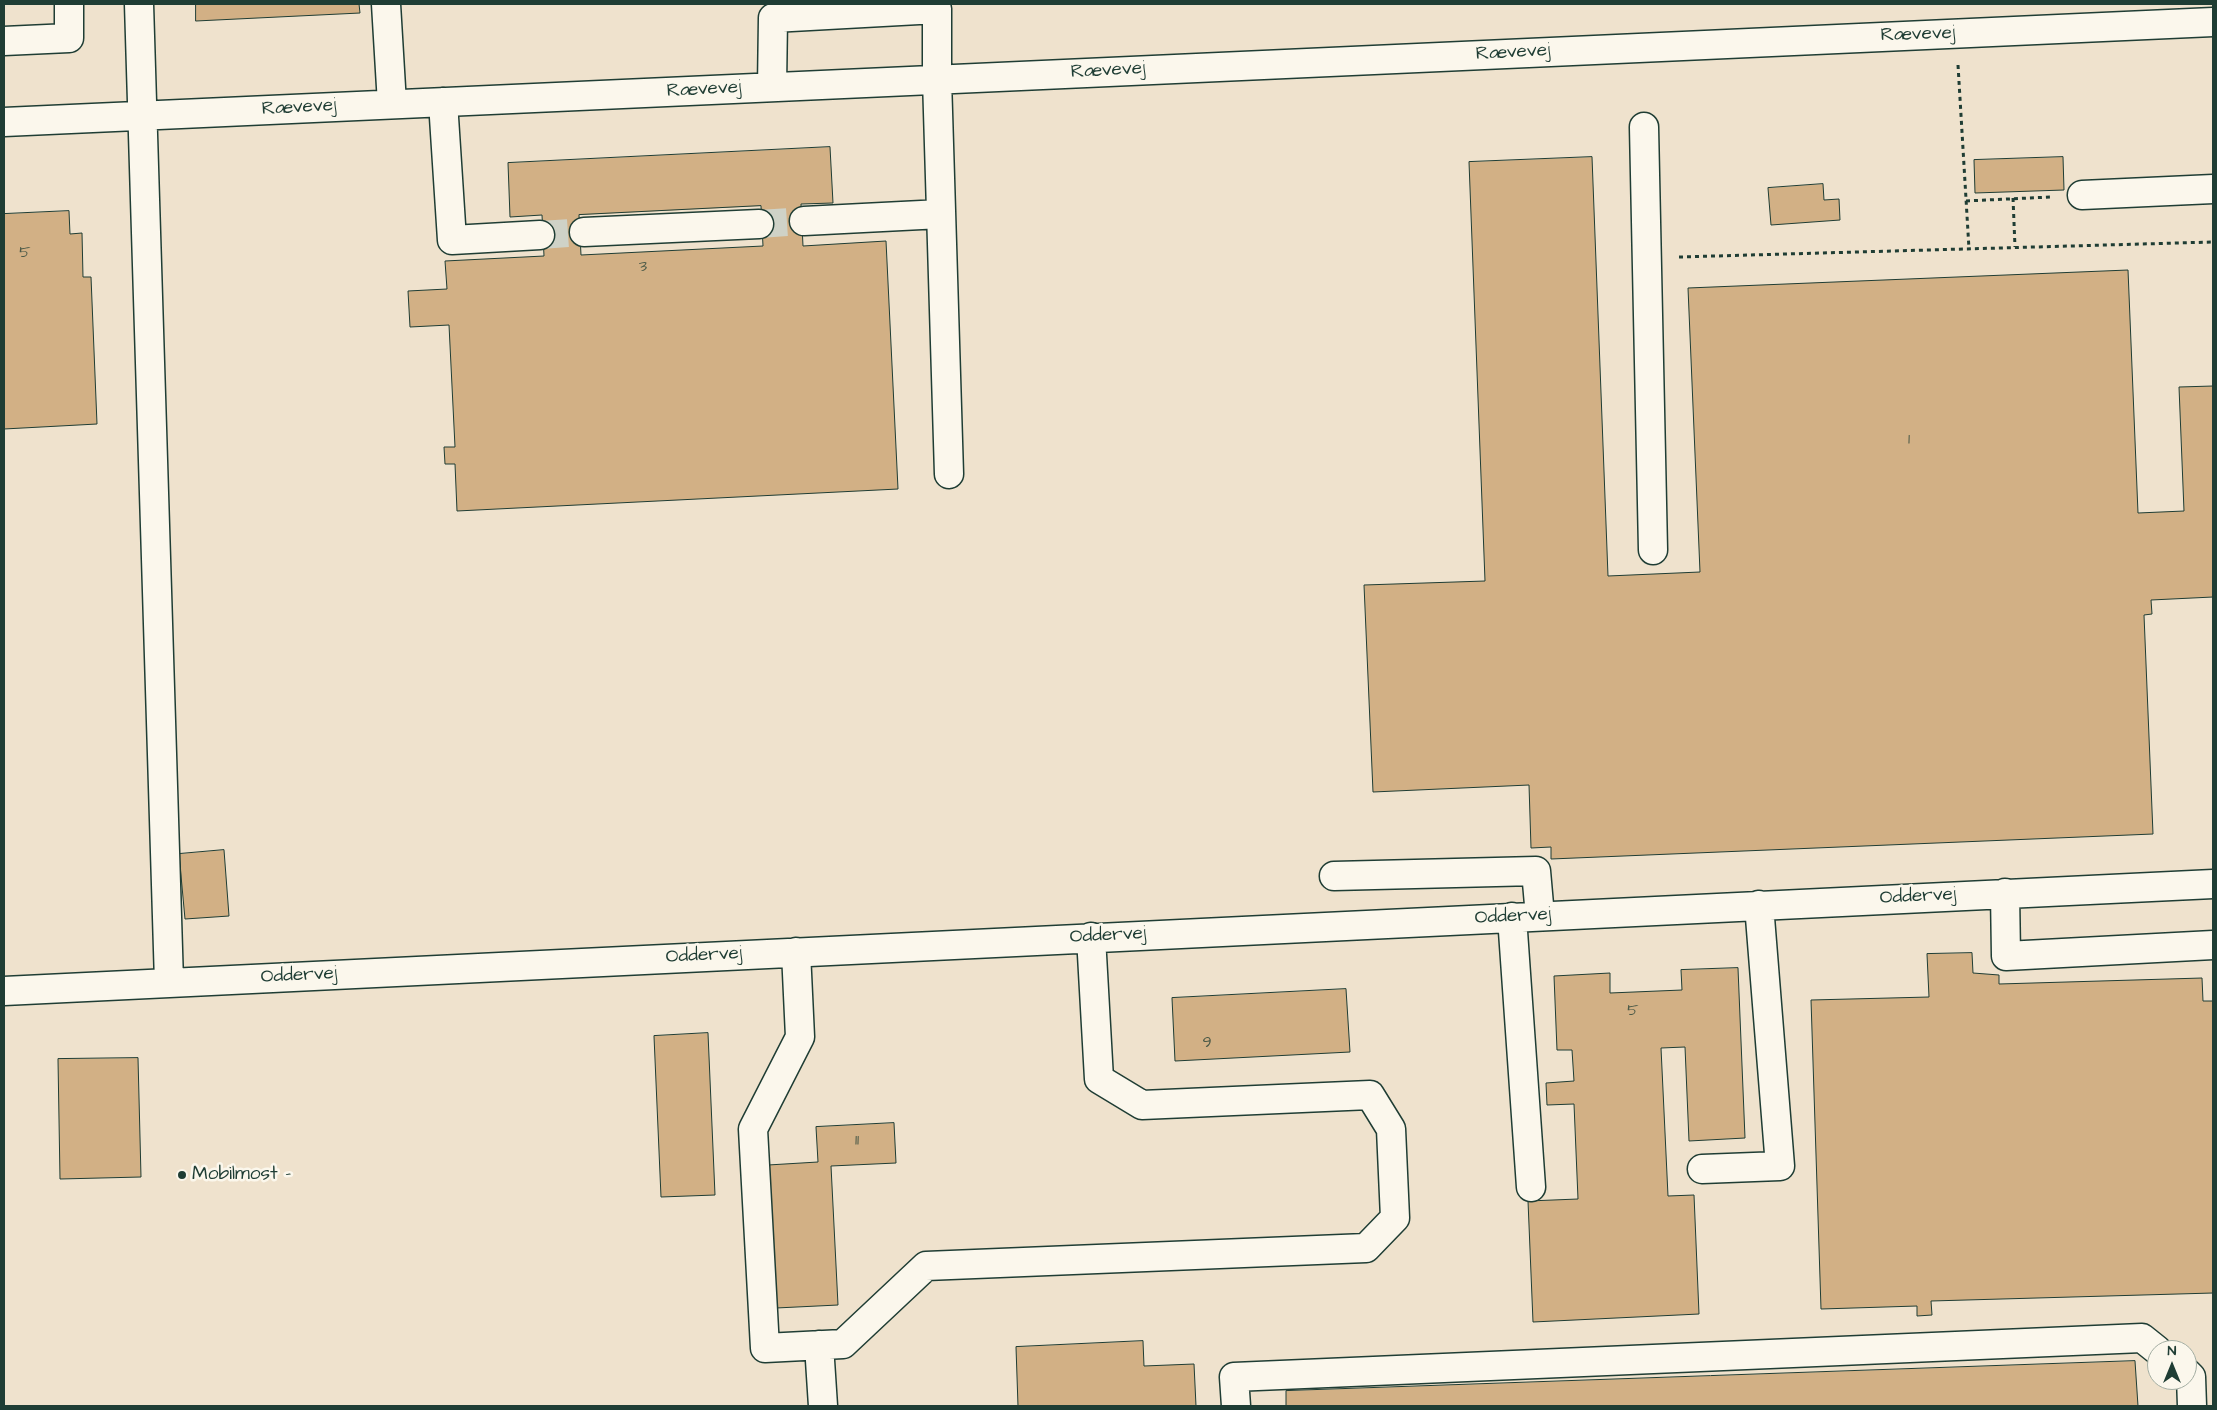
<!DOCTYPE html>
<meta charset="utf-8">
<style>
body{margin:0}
#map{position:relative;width:2217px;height:1410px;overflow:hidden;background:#fbf7ec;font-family:"Architects Daughter",sans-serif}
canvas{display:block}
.frame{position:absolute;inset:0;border:5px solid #1f3d34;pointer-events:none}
.north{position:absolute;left:2147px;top:1340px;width:50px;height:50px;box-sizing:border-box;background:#fbf7ec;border:1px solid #a3ada2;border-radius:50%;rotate:0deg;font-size:14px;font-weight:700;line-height:20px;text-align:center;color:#1f3d34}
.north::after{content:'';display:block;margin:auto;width:18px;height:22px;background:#1f3d34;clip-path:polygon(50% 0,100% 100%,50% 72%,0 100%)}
</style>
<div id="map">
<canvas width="2217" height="1410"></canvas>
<div class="frame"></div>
<div class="north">N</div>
</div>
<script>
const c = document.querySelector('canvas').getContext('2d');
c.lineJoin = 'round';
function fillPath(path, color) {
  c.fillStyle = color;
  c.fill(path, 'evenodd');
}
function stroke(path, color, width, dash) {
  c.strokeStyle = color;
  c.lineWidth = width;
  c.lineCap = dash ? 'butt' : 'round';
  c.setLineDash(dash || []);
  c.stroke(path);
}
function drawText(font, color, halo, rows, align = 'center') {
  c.font = font + ' "Architects Daughter",sans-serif';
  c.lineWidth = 5;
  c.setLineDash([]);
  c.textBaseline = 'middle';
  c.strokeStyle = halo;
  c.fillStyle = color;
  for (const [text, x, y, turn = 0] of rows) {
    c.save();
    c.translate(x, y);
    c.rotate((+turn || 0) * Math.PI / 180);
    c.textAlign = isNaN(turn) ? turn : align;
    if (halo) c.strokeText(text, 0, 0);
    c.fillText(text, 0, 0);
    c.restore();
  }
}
fillPath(new Path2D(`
 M4,4H2213V1406H4ZM2157,1350H2187V1380H2157Z`), '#efe2cd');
const building = new Path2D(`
 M196,4H359L360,13L196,21Z
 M830,147L833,203L801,204L803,246L886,241L898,489L457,511L455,464H445L444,447H455L449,325L410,327L408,291L447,289L445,261L544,256L542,215L510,217L508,163ZM761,206L763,246L581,255L579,215Z
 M1592,157L1608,576L1700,572L1688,288L2128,270L2138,513L2184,511L2179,387L2213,386V597L2151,600L2152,614L2144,615L2153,834L1551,859V847L1531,848L1529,785L1373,792L1364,585L1485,581L1469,162Z
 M2063,157L2064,190L1975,193L1974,160Z
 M1823,184L1824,200L1839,199L1840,220L1771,225L1768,188Z
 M69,211L70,234L82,233L83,277H91L97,424L4,429V214Z
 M224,850L229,916L185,919L179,854Z
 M1972,953L1973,973L1999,975V984L2202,978L2203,1001H2213V1293L1931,1301L1932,1315L1917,1316V1306L1821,1309L1811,1000L1929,997L1927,954Z
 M1738,968L1745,1138L1689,1141L1685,1047L1661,1048L1668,1196L1694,1195L1699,1314L1533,1322L1528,1201L1578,1199L1574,1104L1547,1105L1546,1083L1574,1081L1572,1050H1557L1554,976L1610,973V993L1682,990L1681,970Z
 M1346,989L1350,1052L1175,1061L1172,998Z
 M708,1033L715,1195L661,1197L654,1036Z
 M138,1058L141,1177L60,1179L58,1059Z
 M894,1123L896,1163L831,1166L838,1305L776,1308L768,1165L818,1162L816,1127Z
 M1143,1341L1144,1366L1194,1364L1196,1406H1018L1016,1347Z
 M2135,1361L2138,1406H1286V1391Z`);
fillPath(building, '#d2b085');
stroke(building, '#1f3d34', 1);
stroke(new Path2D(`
 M759,224L804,221
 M540,235L584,232`), '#cfd2c7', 28, [28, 14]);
const minor = new Path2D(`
 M139,4L169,982
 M386,4L392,104
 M4,41L69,38V4
 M772,87L773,18L937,9V79L949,474
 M443,102L452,240L540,235
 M4,122L2213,22
 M1644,127L1653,550
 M2082,195L2213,189
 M804,221L941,214
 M584,232L759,224
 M1334,876L1536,871L1540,916
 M2005,893L2006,956L2213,945
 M1512,917L1531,1187
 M796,952L800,1037L753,1129L765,1348L843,1344L926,1266L1366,1248L1395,1218L1391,1129L1370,1095L1142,1105L1099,1079L1091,937
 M4,991L2213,884
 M1702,1169L1780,1166L1759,905
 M819,1345L823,1406
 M2187,1373L2191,1377L2192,1406
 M1236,1406L1234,1377L2142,1338L2157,1350`);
stroke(minor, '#1f3d34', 31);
stroke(new Path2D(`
 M1958,65L1969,249
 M2013,198L2015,247
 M1966,201L2050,197
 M1679,257L2213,242`), '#1f3d34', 3, [4, 4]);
stroke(minor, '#fbf7ec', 28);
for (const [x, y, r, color] of [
 [182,1175,5,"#1f3d34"]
]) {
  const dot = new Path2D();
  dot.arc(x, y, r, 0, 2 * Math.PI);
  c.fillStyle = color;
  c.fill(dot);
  stroke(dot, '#fbf7ec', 2);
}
drawText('16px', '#4c5a48', null, [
 ["5",25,254],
 ["3",643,268],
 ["1",1909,441],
 ["5",1633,1012],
 ["9",1207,1044],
 ["11",857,1142]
]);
drawText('19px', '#1f3d34', '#fbf7ec', [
 ["Rævevej",1918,35,-2],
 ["Rævevej",1513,53,-3],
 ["Rævevej",1108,71,-3],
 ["Rævevej",704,90,-3],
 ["Rævevej",299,108,-3],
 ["Oddervej",1918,897,-3],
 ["Oddervej",1513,917,-3],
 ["Oddervej",1108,936,-3],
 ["Oddervej",704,956,-3],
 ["Oddervej",299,976,-3]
]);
drawText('19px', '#1f3d34', '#fbf7ec', [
 ["Mobilmost -",192,1175]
], 'left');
</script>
